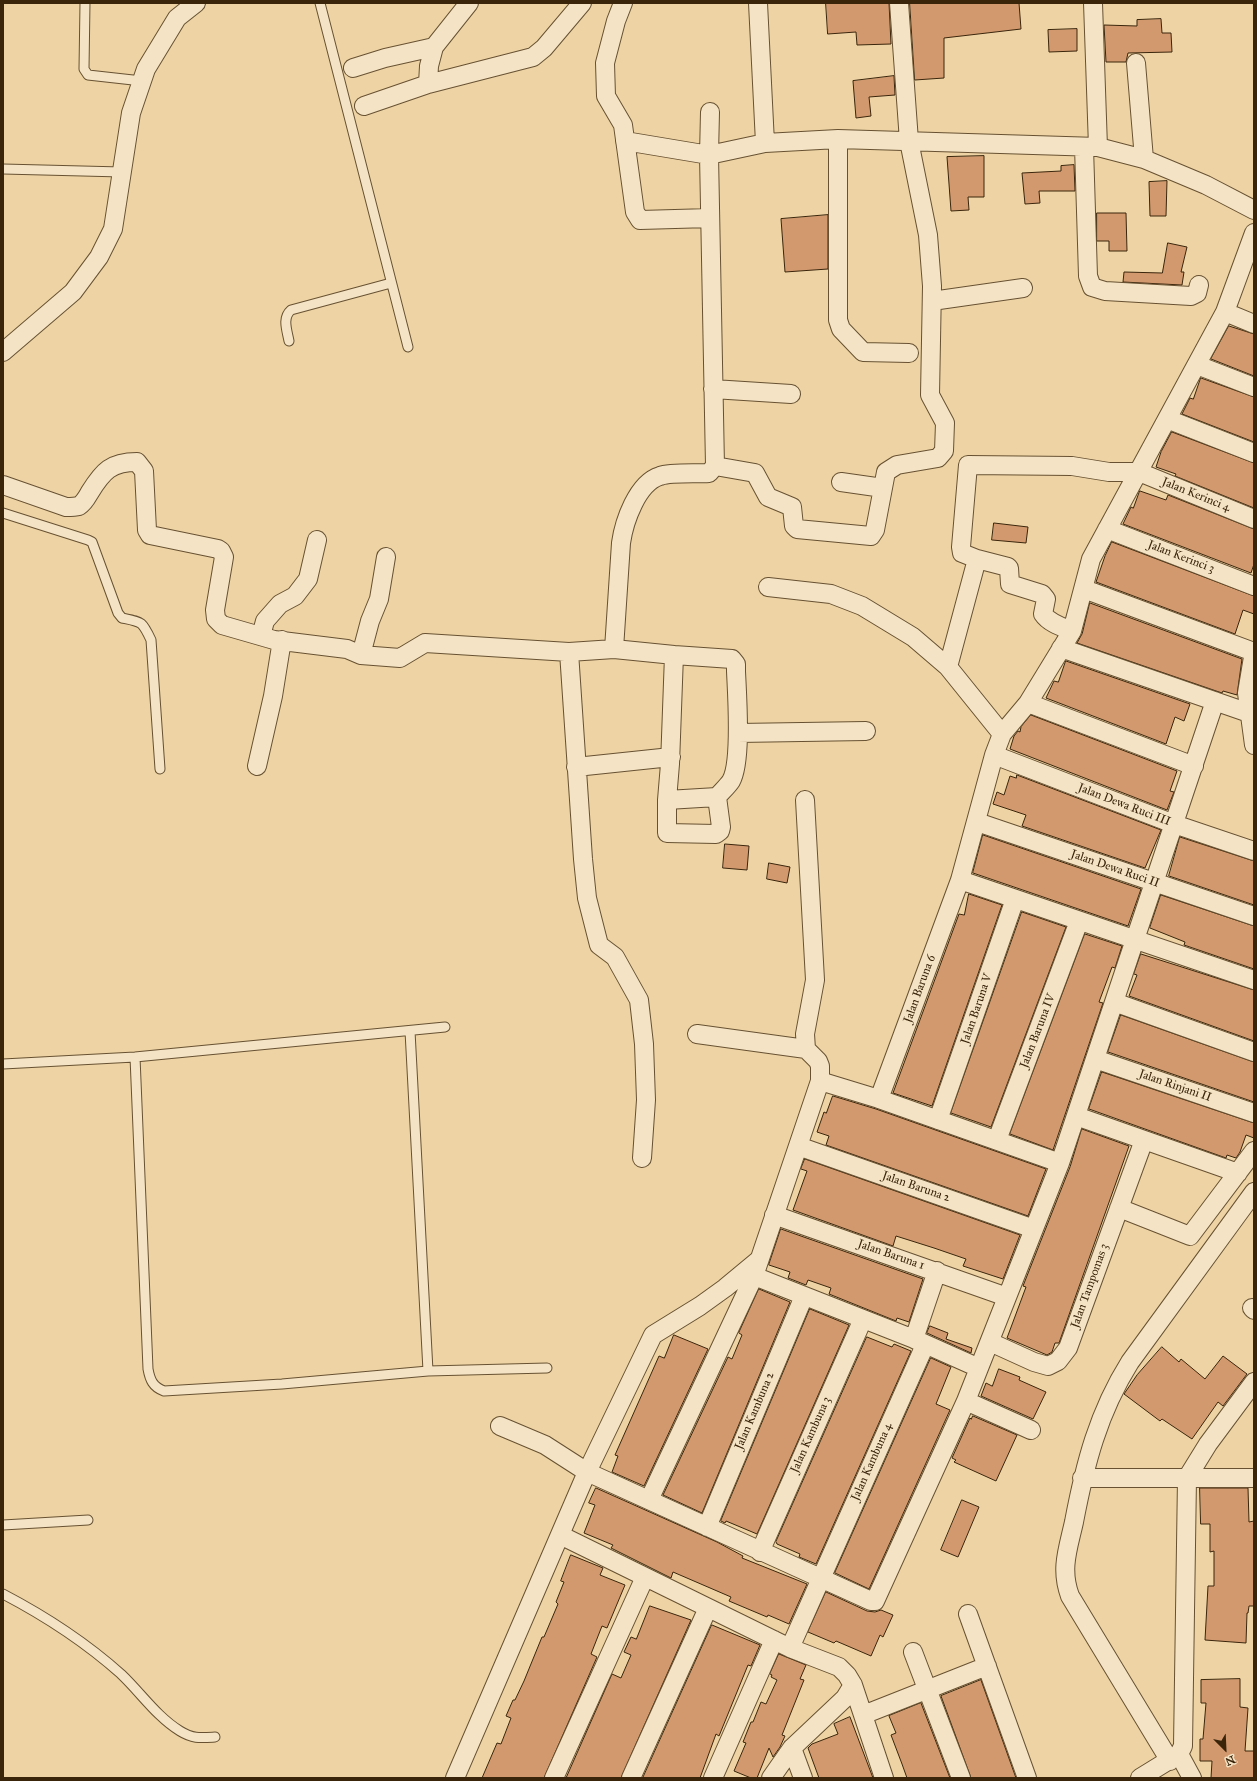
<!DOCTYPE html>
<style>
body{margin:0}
#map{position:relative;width:1257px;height:1781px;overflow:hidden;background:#eed4a5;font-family:"IM FELL Great Primer",serif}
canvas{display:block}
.frame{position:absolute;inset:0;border:4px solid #3a250b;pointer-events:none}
.north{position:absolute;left:1205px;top:1729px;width:40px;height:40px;-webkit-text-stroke:3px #f4e3c4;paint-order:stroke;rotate:156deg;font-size:11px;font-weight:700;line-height:16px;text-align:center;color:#3a250b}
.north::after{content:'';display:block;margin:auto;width:14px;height:18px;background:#3a250b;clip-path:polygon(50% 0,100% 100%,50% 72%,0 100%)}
</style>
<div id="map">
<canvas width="1257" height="1781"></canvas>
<div class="frame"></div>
<div class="north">N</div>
</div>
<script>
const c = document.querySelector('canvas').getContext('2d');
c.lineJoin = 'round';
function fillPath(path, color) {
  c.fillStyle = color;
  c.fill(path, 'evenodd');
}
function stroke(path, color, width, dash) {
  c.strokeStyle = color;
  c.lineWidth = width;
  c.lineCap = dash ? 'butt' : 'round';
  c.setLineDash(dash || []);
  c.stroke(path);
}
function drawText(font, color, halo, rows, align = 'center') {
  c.font = font + ' "IM FELL Great Primer",serif';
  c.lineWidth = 3.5;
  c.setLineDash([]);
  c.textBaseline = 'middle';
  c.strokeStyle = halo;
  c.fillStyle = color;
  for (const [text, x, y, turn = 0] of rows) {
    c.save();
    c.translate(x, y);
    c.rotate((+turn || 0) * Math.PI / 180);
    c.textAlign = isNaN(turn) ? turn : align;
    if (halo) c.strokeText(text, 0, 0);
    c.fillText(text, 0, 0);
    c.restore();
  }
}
const building = new Path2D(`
 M826,3H889L891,44L857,45L856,32L828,34Z
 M910,3H1019L1021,29L944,38V78L915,80Z
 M1161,19L1162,33H1171L1172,52L1128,53L1126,62H1106L1104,25L1137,26V20Z
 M1077,29V51L1049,52L1048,30Z
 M894,76L895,95L869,97L871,116L856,118L853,81Z
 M984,156V197H968L969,210L951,211L947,157Z
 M1074,165L1075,191H1039L1040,203L1025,204L1022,173L1061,171V166Z
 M1167,181L1166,216H1150L1149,182Z
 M1097,213H1126L1127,251H1109V241H1097Z
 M828,215V269L785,272L781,219Z
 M1168,243L1187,247L1181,272H1184L1182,285L1123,282L1124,272L1162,273Z
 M1229,326L1254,334V376L1211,359Z
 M1201,378L1254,397V442L1182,414L1190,398L1193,399Z
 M1172,432L1254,463V508L1175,476L1176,474L1156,467L1161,452Z
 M1140,491L1166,500L1168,495L1254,529V564L1251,573L1123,524L1131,507L1133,508Z
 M994,523L1028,527L1026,543L992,540Z
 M1112,542L1254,596V614L1243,610L1235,634L1096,582L1105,556Z
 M1090,603L1242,659L1237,695L1223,691L1222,693L1077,643L1082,634Z
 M1066,661L1190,704L1184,721L1175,717L1166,744L1046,698L1054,681L1058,682Z
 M1031,715L1177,771L1170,791L1174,792L1167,810L1010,749L1014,736L1018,731L1020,732L1021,727Z
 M1017,775L1161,830L1145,868L1022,826L1026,815L993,804L997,792L1004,795L1010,776L1016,778Z
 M983,835L1141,889L1128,926L973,873Z
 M1180,837L1254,861V905L1169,876Z
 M725,844L749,846L747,870L723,868Z
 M769,863L790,867L787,883L767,879Z
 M969,894L1002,905L932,1106L893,1093L959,914L964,915Z
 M1161,895L1254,926V969L1184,945L1185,942L1150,928Z
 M1022,912L1066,927L991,1127L951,1113Z
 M1085,934L1122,946L1115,968L1112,967L1099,1002L1103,1003L1053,1150L1010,1134Z
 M1141,954L1254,990V1041L1129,996L1137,975L1134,974Z
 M1121,1015L1254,1062V1102L1108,1052Z
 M1102,1072L1254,1123V1138L1246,1135L1240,1152L1236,1158L1227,1155L1226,1158L1089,1109Z
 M833,1096L876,1109L1046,1169L1028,1216L826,1145L829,1136L817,1132L824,1112L826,1113Z
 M1082,1129L1129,1146L1059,1343H1055L1052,1352L1047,1355L1007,1338L1026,1287L1023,1286L1070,1167Z
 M805,1159L1020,1235L1003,1279L963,1266L966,1259L934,1248L896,1236L893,1246L793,1210L807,1171L801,1169Z
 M781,1229L923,1279L909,1322L897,1318L896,1321L829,1294L831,1288L808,1280L806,1285L788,1278L790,1272L769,1265Z
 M759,1289L790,1302L702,1513L663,1495L728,1357L732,1359L742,1335L739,1333Z
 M810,1309L849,1325L757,1534L726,1521L725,1523L721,1521Z
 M930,1326L948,1333L946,1339L972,1348L971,1353L927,1333Z
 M674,1335L708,1349L644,1486L612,1472L618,1456L615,1455L659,1356L664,1358Z
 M867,1337L892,1347L894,1344L911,1351L816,1564L799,1557L800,1554L777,1544L776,1542Z
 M1162,1347L1179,1362L1181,1359L1205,1379L1223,1356L1247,1374L1223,1406L1218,1402L1192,1439L1162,1419L1160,1421L1124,1394L1137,1375Z
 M931,1358L951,1367L936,1404L950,1410L869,1589L835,1573Z
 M999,1369L1020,1377L1019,1380L1046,1392L1033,1419L981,1396L986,1383L992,1386Z
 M973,1416L1017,1435L996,1481L954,1462L956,1460L952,1458L970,1418L971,1419Z
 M596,1488L717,1542L743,1556L742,1558L807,1584L789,1624L768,1615L767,1617L729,1601L731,1597L673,1572L671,1578L611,1548L613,1545L584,1533L595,1505L589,1503Z
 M1200,1488H1248L1249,1522L1254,1521V1606H1249L1248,1613H1247L1246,1643L1205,1640L1208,1586H1214V1551L1210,1552V1524H1201Z
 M962,1500L979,1507L958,1557L941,1550Z
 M571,1555L603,1568L600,1575L625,1585L607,1628L602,1626L591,1654L597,1657L544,1778H482L497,1743L501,1744L511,1718L506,1716L513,1700H515L524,1681L542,1637H544L558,1604L556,1602L564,1582L561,1581Z
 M826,1592L867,1611L875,1612L881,1610L893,1615L883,1637L880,1635L871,1656L836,1641L834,1643L808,1632Z
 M650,1606L691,1620L621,1778H566L612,1674L621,1678L631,1655L624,1652L631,1637L636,1639Z
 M712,1625L760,1645L751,1666L748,1665L719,1736L716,1734L700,1778H643Z
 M779,1654L806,1665L800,1679L804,1680L782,1735L785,1736L780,1747L773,1757L769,1748L757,1778H751L734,1771L746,1743L743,1742L751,1722H753L761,1702L766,1704L777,1680L771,1677L772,1675L770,1674Z
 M1240,1679V1707L1248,1708L1245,1751H1254V1778H1211L1212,1761H1200V1739H1203L1206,1703H1201V1680Z
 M981,1680L1016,1778H971L941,1696Z
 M921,1703L950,1778H907L902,1764L891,1735L896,1733L889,1716Z
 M850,1717L873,1778H819L808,1748L812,1744L838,1734L834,1724Z`);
fillPath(building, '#d2996e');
stroke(building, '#3a250b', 1);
const service = new Path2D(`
 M85,3L84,69L88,75L142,81
 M320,3L408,347
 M3,169L122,172
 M289,341C287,330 282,318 291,310L391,283
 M3,513L88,540L92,542L118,613L122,618C142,622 142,621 151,640L160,769
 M410,1031L428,1371
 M135,1057L148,1369C150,1380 153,1387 164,1391L282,1384L428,1371L547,1368
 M3,1064L135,1057L445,1027
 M3,1525L88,1520
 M3,1594C47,1617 84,1641 121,1674C141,1693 157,1717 180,1731C193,1739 200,1738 215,1737`);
const minor = new Path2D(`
 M623,3L616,21L605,63L606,96L623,125L635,212L640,220L710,218
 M758,3L765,143L838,139L1098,147L1144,159L1206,185L1254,210
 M1093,3L1098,147
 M1136,63L1144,159
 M353,68L385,58L434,47
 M428,84L429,66L434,47L469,3
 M364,106L428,84L533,57L544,48L582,3
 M838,139V320L841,329L863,352L909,353
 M625,141L709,155L710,112
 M1084,147L1088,276L1092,287L1105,291L1191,296L1197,293L1199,285
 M932,301L1023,288
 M1225,312L1254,324
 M3,352L73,292L99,257L113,229L131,113L146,69L177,18L196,3
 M1197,365L1254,387
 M713,389L791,394
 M1167,419L1254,453
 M715,466L755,473L768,497L792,507L794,526L797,529L871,536L875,530L886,472L897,465L938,458L944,451L945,423L930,395L932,286L928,235L909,141L899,3
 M841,482L883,488
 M3,485L66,507C70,507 75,507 79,506C85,502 87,497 90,492C103,471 111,462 137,462L144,471L147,530L150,535L218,549L221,551L224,557L215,610L216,619L222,625L274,640L347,649L361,655L400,658L425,643L569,652L614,649L621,543C624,522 637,483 660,476C671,472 696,474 709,473L715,466L709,155L765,143
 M1107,529L1254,586
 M768,587L831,594L862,606L913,637L948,667L1002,734
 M1084,589L1254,652
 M1072,631C1062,627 1049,623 1043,614L1046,599L1042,594L1010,584L1009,568L1008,567L977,559L962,553L961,547L968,465L1072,466L1109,472H1139L1254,519
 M261,636L265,621L280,604L295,596L308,579L317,540
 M1061,648L1249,713
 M614,649L674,655L670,764L667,800V833L716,834L720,831L721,827L717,797
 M1254,651L1247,693L1254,745
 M569,652L583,859L587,898L599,945L615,957L639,1000L644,1044L646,1100L642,1158
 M361,655L370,621L379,599L386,557
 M948,667L977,559
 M1028,703L1194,766
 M738,733L866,731
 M994,755L1174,824L1254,851
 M257,766L273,696L282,640
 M576,767L671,757
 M667,800L717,797C721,792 727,787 731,781C742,762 737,695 736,671V664L732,659L674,655
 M805,800L815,980L805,1034L806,1049L818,1061L820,1066V1081
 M977,822L1254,916
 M960,880L1254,980
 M1114,1002L1254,1052
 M697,1034L806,1049
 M1095,1059L1254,1113
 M879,1099L960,880L994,755L1002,734L1028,703L1072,631L1091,559L1225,312L1254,233
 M1076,1116L1238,1173
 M938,1120L1015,899
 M997,1140L1079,921
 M798,1146L1034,1229
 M1119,1208L1190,1236L1254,1151
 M774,1215L1007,1297
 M1252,1308L1254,1310
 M914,1339L937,1271
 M990,1342L1034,1362L1048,1366L1058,1361L1068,1348L1144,1140
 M979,1368L914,1339L754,1276L820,1081L879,1099L1060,1163
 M966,1401L1031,1430
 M500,1426L545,1445L587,1472L871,1601H875L966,1401L1060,1163L1215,701
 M1082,1478H1254
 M649,1500L754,1276
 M707,1527L804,1296
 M560,1535L790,1648L839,1667L847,1675L853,1685L884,1778
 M760,1552L863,1319
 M968,1614L1027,1778
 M790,1648L925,1345
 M913,1652L961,1778
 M863,1715L987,1666
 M792,1748L803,1778
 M1179,1754L1192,1778
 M1170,1761L1070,1596C1060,1569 1068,1549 1074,1522C1085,1464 1098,1413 1130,1362L1254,1192
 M455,1778L587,1472L653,1335L700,1306L725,1288L760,1259
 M554,1778L645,1577
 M631,1778L708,1608
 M713,1778L774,1640
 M771,1778L792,1748L845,1698L853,1685
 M1140,1778L1179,1754L1183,1746L1187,1478L1208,1444L1254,1382`);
stroke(service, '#675132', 11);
stroke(minor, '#675132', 20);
stroke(service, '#f4e3c4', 9);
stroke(minor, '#f4e3c4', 18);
drawText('12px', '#3a250b', '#f4e3c4', [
 ["Jalan Kerinci 4",1196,495,22],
 ["Jalan Kerinci 3",1181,557,21],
 ["Jalan Dewa Ruci III",1124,805,21],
 ["Jalan Dewa Ruci II",1115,869,19],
 ["Jalan Baruna 6",920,989,-70],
 ["Jalan Baruna V",977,1009,-71],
 ["Jalan Baruna IV",1038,1031,-69],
 ["Jalan Rinjani II",1175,1086,19],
 ["Jalan Baruna 2",916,1187,19],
 ["Jalan Baruna 1",891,1255,19],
 ["Jalan Tampomas 3",1090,1286,-70],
 ["Jalan Kambuna 2",755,1411,-67],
 ["Jalan Kambuna 3",811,1435,-66],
 ["Jalan Kambuna 4",872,1462,-66]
]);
</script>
